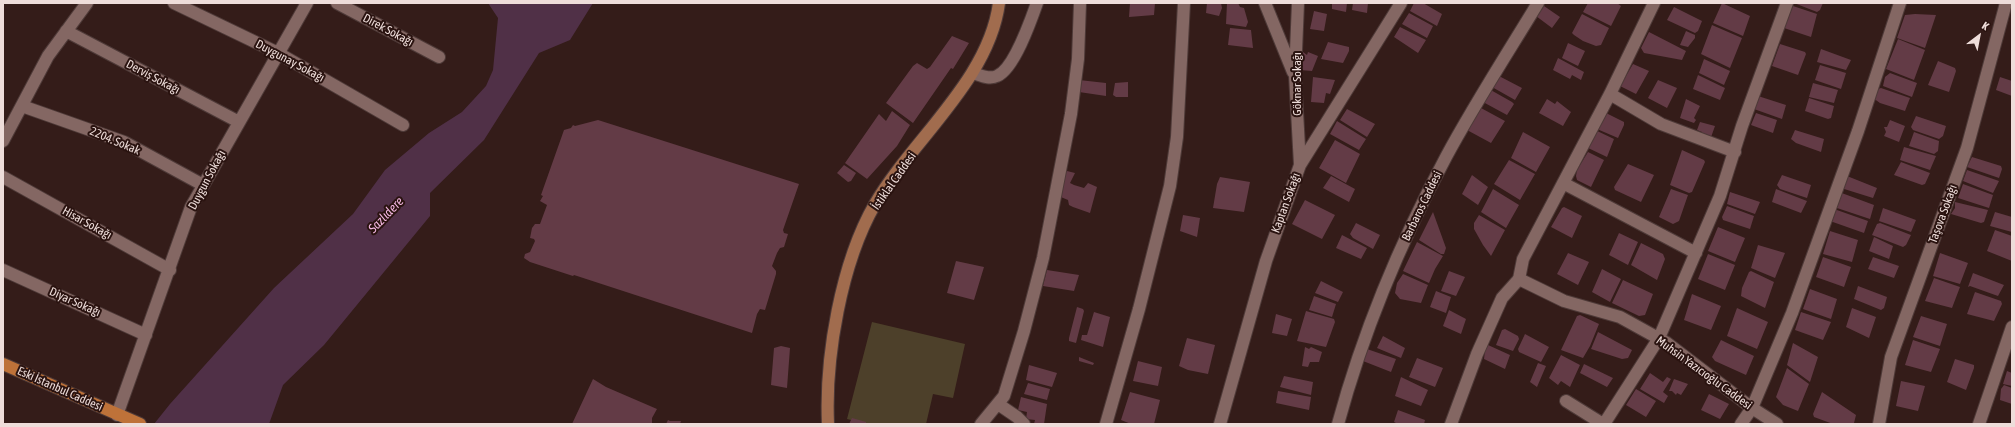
<!DOCTYPE html>
<meta charset="utf-8">
<style>
body{margin:0}
#map{position:relative;width:2015px;height:427px;overflow:hidden;background:#341c19;font-family:"Asap Condensed",sans-serif}
canvas{display:block}
.frame{position:absolute;inset:0;border:4px solid #eeddda;pointer-events:none}
.north{position:absolute;left:1959px;top:16px;width:40px;height:40px;-webkit-text-stroke:3px #2a1310;paint-order:stroke;rotate:32deg;font-size:11px;font-weight:700;line-height:16px;text-align:center;color:#eeddda}
.north::after{content:'';display:block;margin:auto;width:14px;height:18px;background:#eeddda;clip-path:polygon(50% 0,100% 100%,50% 72%,0 100%)}
</style>
<div id="map">
<canvas width="2015" height="427"></canvas>
<div class="frame"></div>
<div class="north">K</div>
</div>
<script>
const c = document.querySelector('canvas').getContext('2d');
c.lineJoin = 'round';
function fillPath(path, color) {
  c.fillStyle = color;
  c.fill(path, 'evenodd');
}
function stroke(path, color, width, dash) {
  c.strokeStyle = color;
  c.lineWidth = width;
  c.lineCap = dash ? 'butt' : 'round';
  c.setLineDash(dash || []);
  c.stroke(path);
}
function drawText(font, color, halo, rows, align = 'center') {
  c.font = font + ' "Asap Condensed",sans-serif';
  c.lineWidth = 4;
  c.setLineDash([]);
  c.textBaseline = 'middle';
  c.strokeStyle = halo;
  c.fillStyle = color;
  for (const [text, x, y, turn = 0] of rows) {
    c.save();
    c.translate(x, y);
    c.rotate((+turn || 0) * Math.PI / 180);
    c.textAlign = isNaN(turn) ? turn : align;
    if (halo) c.strokeText(text, 0, 0);
    c.fillText(text, 0, 0);
    c.restore();
  }
}
fillPath(new Path2D(`
 M872,322L965,344L953,398L933,394L926,424H867L847,419Z`), '#4d402a');
fillPath(new Path2D(`
 M488,3H593L570,40L539,53L484,140L430,193V216L324,345L283,385L269,424H154L170,404L274,288L353,214L385,170L429,133L462,112L486,86L493,70L498,18Z`), '#503047');
fillPath(new Path2D(`
 M1130,3H1155L1154,15L1129,17Z
 M1207,3H1221L1222,8L1219,16L1206,13Z
 M1227,3H1238L1240,7L1244,8L1248,22L1246,27L1226,24Z
 M1332,3H1347L1346,12L1332,9Z
 M1353,3H1368L1367,13L1352,10Z
 M1414,3H1423L1442,14L1437,26L1410,11Z
 M1588,3H1617L1621,6L1611,26L1583,12Z
 M1722,3L1750,16L1743,36L1713,23Z
 M1794,3H1823L1820,10L1817,12Z
 M1544,6L1560,17L1552,28L1536,16Z
 M1793,6L1817,14L1811,37L1784,28Z
 M1674,7L1702,21L1698,31L1695,33L1667,20Z
 M1314,11L1327,14L1324,31L1310,29Z
 M1409,13L1433,26L1427,38L1402,24Z
 M1582,14L1609,28L1601,45L1596,46L1583,41L1574,35L1572,33Z
 M1915,14L1936,15L1925,48L1897,38L1905,15Z
 M1712,25L1742,38L1730,68L1701,54Z
 M1400,27L1426,40L1418,53L1394,37Z
 M1230,28L1251,30L1253,48L1228,45Z
 M1686,31L1695,35V38L1688,47L1680,45Z
 M1649,32L1686,51L1682,60L1644,53L1641,48Z
 M952,36L969,43L953,69L951,68L913,123L886,103L913,66L917,63L927,69L930,67Z
 M1898,39L1925,50L1914,80L1886,69Z
 M1328,42L1349,47V51L1343,63L1321,59Z
 M1568,43L1585,51L1578,66L1562,58Z
 M1780,44L1805,52L1806,54L1798,75L1772,66Z
 M1821,49L1851,60L1846,70L1817,62Z
 M1303,52L1307,55L1308,52L1318,56L1312,71L1300,70Z
 M1558,58L1584,72L1581,80L1572,75L1570,79L1553,70Z
 M1704,59L1730,71L1724,85L1699,73Z
 M1938,61L1955,68L1956,71L1949,92L1928,85Z
 M1633,64L1649,71L1636,94L1620,86Z
 M1820,65L1846,73L1841,89L1815,80Z
 M1890,73L1917,83L1912,97L1883,86L1885,77Z
 M1698,75L1725,88L1720,100L1693,89Z
 M1499,76L1522,88L1515,100L1492,87Z
 M1313,77L1335,80L1330,94L1326,93L1324,103L1311,102Z
 M2000,77L2012,81V96L1996,90Z
 M1079,80L1106,83V96L1079,92Z
 M1658,80L1677,88L1667,108L1648,98Z
 M1128,82V97H1116L1113,95L1115,83Z
 M1813,83L1838,90L1834,103L1809,97Z
 M1881,88L1910,98L1905,111L1880,103L1873,98L1878,89Z
 M1489,89L1512,102L1514,104L1507,115L1483,102Z
 M1758,96L1786,105L1782,119L1754,109Z
 M1809,98L1834,106L1831,118L1828,119L1805,111Z
 M1547,99L1555,104L1557,101L1571,112L1563,126L1539,113Z
 M1686,99L1700,106L1694,118L1696,120L1694,123L1680,118Z
 M1481,108L1505,121L1491,143L1467,130Z
 M1347,109L1375,124L1367,137L1340,120Z
 M892,111L910,125L897,146L867,179L845,163L879,114L886,121Z
 M1606,113L1624,122V125L1618,138L1597,129Z
 M1756,113L1777,120L1773,133L1751,125Z
 M1916,116L1946,126L1943,136L1939,139L1913,130L1911,127Z
 M598,120L799,184L783,230L784,233L788,234L784,247L780,248L777,253L772,266L776,271V274L765,310L760,309L757,314L752,333L574,275L573,276L530,262L524,258L525,254L530,252L535,241L534,239L530,238L532,228L535,224H540L547,205L540,201L543,196L541,195L564,130L571,128L573,125L575,126Z
 M1890,120L1905,126L1899,142L1884,136L1886,132L1884,127H1887Z
 M1337,121L1366,139L1359,150L1330,134Z
 M1700,122L1715,126L1710,140L1702,137V132L1697,130Z
 M1593,129L1614,139L1607,157L1586,147Z
 M1795,130L1824,139L1821,152L1796,143L1791,139Z
 M1523,132L1550,147L1536,172L1511,158Z
 M1914,132L1939,141L1938,151L1934,154L1909,146Z
 M1335,140L1360,154L1346,183L1319,168Z
 M1904,147L1936,156L1930,170L1900,160Z
 M1682,150L1704,160L1705,162L1692,192L1689,193L1670,185Z
 M1588,152L1604,160L1591,187L1577,180L1576,176L1577,170Z
 M1972,157L2001,166L2002,169L1999,178L1967,167Z
 M1509,160L1535,174L1520,200L1494,184Z
 M1901,162L1930,173L1925,184L1922,185L1894,175Z
 M1628,164L1654,175L1641,202L1615,190L1614,187Z
 M844,165L856,173L851,181L848,182L837,173Z
 M1063,170L1075,173L1070,183L1074,185L1084,188L1088,183L1097,187L1090,213L1073,207L1069,205L1068,200L1056,195Z
 M1967,170L1999,181L1993,193L1963,181Z
 M1472,175L1488,187L1478,205L1462,194Z
 M1782,175L1811,185L1807,198L1780,189L1777,185Z
 M1331,176L1355,189L1349,202L1323,188Z
 M1847,176L1877,188L1873,198L1841,188Z
 M1220,177L1250,182L1244,212L1213,208L1217,184Z
 M1963,184L1993,195L1989,208L1958,198Z
 M1493,189L1519,205L1506,228L1481,212Z
 M1671,189L1688,195L1679,221L1673,224L1659,217Z
 M1776,189L1807,201L1801,213L1772,202Z
 M1730,192L1760,202L1755,214L1727,204Z
 M1839,192L1874,205L1870,219L1837,208L1835,205Z
 M1305,200L1335,215L1322,239L1292,224Z
 M1955,202L1988,210L1984,222L1981,223L1951,214L1955,208Z
 M1727,206L1754,216L1750,229L1723,220L1722,217Z
 M1564,207L1582,216L1572,238L1551,227L1562,208Z
 M1883,208L1916,220L1911,232L1879,221Z
 M1834,209L1868,221L1864,233L1830,221Z
 M1433,212L1446,248L1444,254H1441L1419,240Z
 M1995,212L2012,217V232L1990,226Z
 M1183,215L1200,218L1197,237L1180,231Z
 M1479,215L1505,230L1491,256L1483,245L1474,229V223Z
 M1356,223L1380,235L1373,249L1353,238L1350,234Z
 M1880,223L1911,235L1906,245L1903,247L1872,235L1877,224Z
 M1718,227L1745,238L1735,262L1708,251Z
 M1995,230L2012,236V261L1987,251Z
 M1830,231L1858,240L1852,262L1823,254Z
 M1619,233L1638,242L1628,265L1609,255Z
 M1342,235L1367,248L1361,259L1336,248Z
 M1874,237L1893,246L1889,259L1869,251Z
 M1417,242L1443,256L1435,269L1429,283L1403,271Z
 M1641,243L1663,254L1665,259L1657,280L1631,265Z
 M1758,245L1785,253L1775,278L1751,268Z
 M1568,253L1589,262L1578,285L1557,274Z
 M1940,253L1968,263L1960,284L1933,276Z
 M1708,254L1735,265L1725,290L1698,279Z
 M1823,257L1851,267L1844,287L1816,277Z
 M1873,257L1899,266L1894,278L1868,269Z
 M956,261L984,267L974,300L947,293Z
 M1602,269L1621,279L1610,302L1592,292Z
 M1047,270L1079,275L1074,291L1043,286Z
 M1449,271L1465,277L1456,296L1441,291Z
 M1751,271L1774,282L1765,308L1741,296L1742,288L1749,272Z
 M1973,273L2004,285L1998,296L1970,286L1968,287Z
 M1403,274L1428,285L1421,303L1400,299L1395,293L1397,283Z
 M1934,278L1960,287L1952,308L1925,301Z
 M1623,280L1653,294L1645,315L1639,316L1612,303Z
 M1321,281L1343,292L1338,302L1315,293Z
 M1858,286L1887,297L1884,308L1881,310L1854,299Z
 M1810,289L1837,299L1831,319L1803,309Z
 M1436,291L1451,297L1446,313L1430,307Z
 M1975,292L2001,301L2002,304L1994,321L1967,314Z
 M1692,294L1721,306L1711,330L1684,320Z
 M1314,296L1336,304L1332,317L1309,310Z
 M1077,307L1083,309L1084,311L1076,343L1069,341V338Z
 M1737,308L1768,322L1757,349L1727,336Z
 M1852,308L1876,317L1869,338L1846,327Z
 M1449,310L1466,319L1461,334L1443,326Z
 M1306,311L1334,319L1335,322L1326,347L1297,341Z
 M1094,312L1110,317L1103,347L1081,340L1082,335H1087Z
 M1801,312L1831,322L1823,340L1795,330Z
 M1276,314L1292,319L1287,336L1272,333Z
 M1580,315L1599,324L1590,346L1583,358L1561,350L1577,316Z
 M1921,316L1947,324L1940,346L1913,337Z
 M1505,329L1518,336L1519,339L1513,351L1496,345L1502,330Z
 M1598,332L1632,350L1628,358L1622,359L1591,349Z
 M1525,334L1549,347L1541,362L1519,352L1518,349Z
 M1383,336L1405,348L1401,358L1377,348Z
 M1187,338L1215,345L1208,374L1188,370L1179,366Z
 M1721,340L1754,356L1746,375L1715,361L1712,357Z
 M1913,340L1940,349L1931,372L1905,365Z
 M1793,343L1818,357L1810,382L1787,365Z
 M1488,345L1510,355L1505,369L1484,359L1485,350Z
 M781,346L790,348L787,388L771,385L774,348Z
 M1305,347L1309,349L1311,347L1322,352L1319,362H1310L1308,367L1302,366Z
 M1367,349L1396,359L1391,372L1363,361Z
 M1561,355L1580,365L1570,387L1561,381L1558,385L1549,378Z
 M1079,357L1094,363L1093,365L1079,361Z
 M1417,358L1443,368L1435,387L1409,377Z
 M1955,359L1974,365V368L1966,390L1947,382Z
 M1138,361L1162,367L1158,386L1133,381Z
 M1538,363L1546,366L1537,387L1530,382Z
 M1584,364L1613,378L1607,387L1580,373Z
 M1029,365L1057,373L1052,387L1026,380Z
 M1787,368L1809,384L1798,411L1783,405L1776,397Z
 M2007,371L2012,373V386L2003,384Z
 M1650,373L1663,382L1667,377L1671,379L1663,392L1668,396L1664,403L1640,389Z
 M1284,376L1313,382L1311,395L1280,387Z
 M1401,377L1428,390L1421,406L1395,396Z
 M593,379L606,387L657,409L652,418V424H572Z
 M1674,379L1688,384L1681,395L1677,393L1676,395L1672,391H1669Z
 M1901,381L1925,386L1918,411L1896,406Z
 M1028,383L1050,389L1047,400L1024,394Z
 M2004,385L2012,388V404L2000,400L2001,389Z
 M1636,389L1656,401L1646,417L1626,405Z
 M1278,391L1311,397L1309,410L1276,403Z
 M1130,392L1160,400L1154,424H1131L1121,420Z
 M1822,392L1856,415L1854,423L1833,424L1814,417L1813,414Z
 M1709,394L1729,404L1720,419L1701,410Z
 M1021,397L1047,404L1044,424H1034L1035,420L1026,419L1027,412L1018,410Z
 M1398,410L1425,420L1424,424H1398L1394,422Z
 M852,418L866,422V424H849Z
 M668,420L670,421H681L680,424H666Z`), '#633b46');
const minor = new Path2D(`
 M174,3L278,53L403,125
 M337,3L439,57
 M1265,3L1293,72
 M1298,3L1295,75L1300,165
 M66,31L239,122
 M973,73C980,75 989,80 997,76C1014,69 1031,20 1037,3
 M1610,94L1661,124L1735,152
 M22,106L124,142L203,185
 M3,141L48,56L87,3
 M3,177L170,270
 M1563,183L1696,253
 M3,270L146,335
 M1566,401L1603,424
 M998,404L1017,417L1024,424
 M117,415L191,207L307,3
 M981,424L1004,396L1024,331L1043,258L1071,114L1078,59L1080,3
 M1106,424L1139,309L1170,186L1177,137L1184,3
 M1220,424L1266,261L1300,165L1401,3
 M1451,424L1477,354L1502,298L1519,279L1523,259L1610,94L1654,3
 M1604,424L1659,338L1720,196L1742,126L1787,3
 M1741,424L1752,408L1792,313L1858,131L1900,3
 M1879,424L1891,357L1967,148L2006,3
 M1979,424L2012,327`);
const tertiary = new Path2D(`
 M1519,279L1564,301L1620,317L1667,343L1752,408L1777,424
 M1338,424C1363,332 1401,241 1446,157C1474,105 1507,54 1538,3`);
const secondary = new Path2D(`
 M828,424C825,357 841,263 875,204C912,140 989,80 999,3`);
const primary = new Path2D(`
 M3,364L140,424`);
stroke(minor, '#4e3a38', 14);
stroke(tertiary, '#4e3a38', 14);
stroke(secondary, '#4e3a38', 14);
stroke(primary, '#4e3a38', 14);
stroke(minor, '#846763', 12);
stroke(tertiary, '#846763', 12);
stroke(secondary, '#a16c4e', 12);
stroke(primary, '#be7239', 12);
drawText('12px', '#eeddda', '#2a1310', [
 ["Direk Sokağı",388,30,28],
 ["Duygunay Sokağı",290,61,28],
 ["Derviş Sokağı",153,77,28],
 ["Göknar Sokağı",1297,84,-90],
 ["2204. Sokak",115,141,23],
 ["Duygun Sokağı",207,180,-62],
 ["İstiklal Caddesi",894,181,-55],
 ["Kaptan Sokağı",1286,203,-70],
 ["Barbaros Caddesi",1422,206,-64],
 ["Taşova Sokağı",1943,214,-70],
 ["Hisar Sokağı",87,223,29],
 ["Diyar Sokağı",75,302,24],
 ["Muhsin Yazıcıoğlu Caddesi",1704,373,36],
 ["Eski İstanbul Caddesi",60,389,24]
]);
drawText('italic 13px', '#f3b7e1', '#2a1310', [
 ["Sazlıdere",386,215,-46]
]);
</script>
